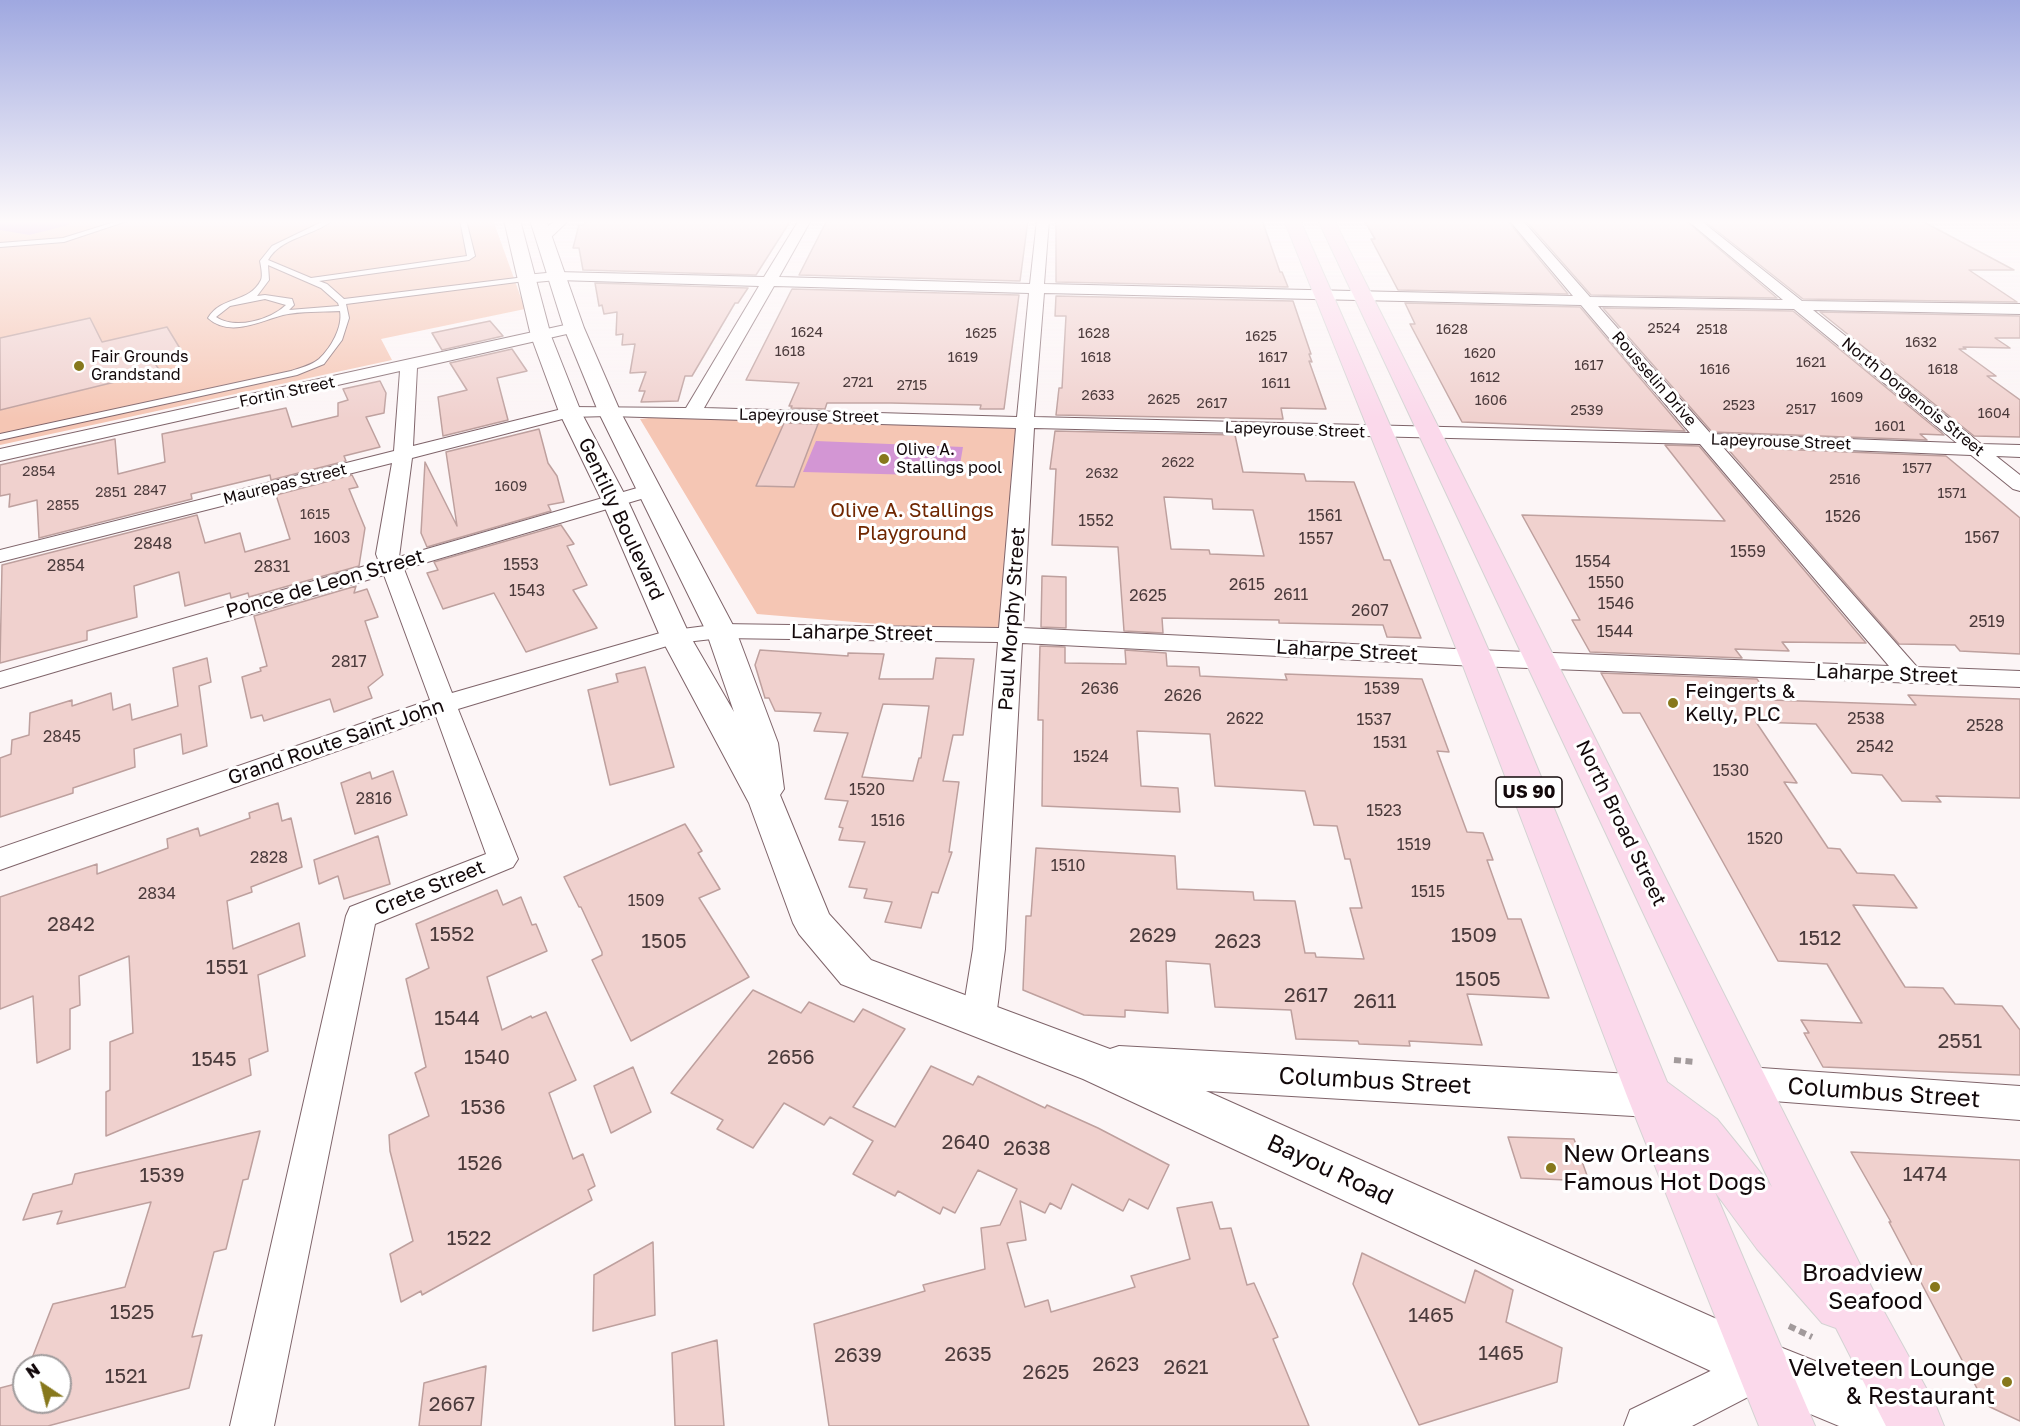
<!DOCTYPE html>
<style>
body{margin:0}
#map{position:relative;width:2020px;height:1426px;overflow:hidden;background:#fcf5f6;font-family:"Golos Text",sans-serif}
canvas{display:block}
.north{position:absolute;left:12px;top:1354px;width:60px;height:60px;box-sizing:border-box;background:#fff;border:2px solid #a09c9d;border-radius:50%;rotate:325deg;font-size:16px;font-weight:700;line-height:24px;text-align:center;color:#12080a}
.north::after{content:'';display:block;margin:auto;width:21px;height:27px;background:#87781c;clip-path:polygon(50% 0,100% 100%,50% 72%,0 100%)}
</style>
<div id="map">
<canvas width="2020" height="1426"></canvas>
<div class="north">N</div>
</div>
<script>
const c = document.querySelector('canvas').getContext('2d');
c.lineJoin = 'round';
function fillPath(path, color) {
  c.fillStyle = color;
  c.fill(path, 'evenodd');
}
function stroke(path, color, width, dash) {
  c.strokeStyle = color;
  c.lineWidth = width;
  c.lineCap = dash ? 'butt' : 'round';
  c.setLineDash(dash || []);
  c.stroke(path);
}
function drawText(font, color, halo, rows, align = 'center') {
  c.font = font + ' "Golos Text",sans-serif';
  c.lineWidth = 6;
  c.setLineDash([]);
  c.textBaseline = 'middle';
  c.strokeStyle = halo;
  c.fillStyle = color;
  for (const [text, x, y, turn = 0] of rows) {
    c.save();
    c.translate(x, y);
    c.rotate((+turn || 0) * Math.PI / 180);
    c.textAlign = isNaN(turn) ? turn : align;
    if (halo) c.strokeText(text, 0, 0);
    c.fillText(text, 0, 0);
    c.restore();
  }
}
fillPath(new Path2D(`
 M0,220H493L525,309L381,339L392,360L0,445Z
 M692,413L1025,422L1011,635L757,614L640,419Z`), '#f5c6b4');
fillPath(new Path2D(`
 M0,220H69V225L29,235L0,230Z
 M816,441L963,447L958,476L803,472Z`), '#d396d4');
const building = new Path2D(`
 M588,220H791L756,275L583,270L579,248H573L579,225H583Z
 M827,220H1028L1020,281L799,275Z
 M1056,220H1262L1280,272H1282L1288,287L1056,282Z
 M1364,220H1507L1568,294L1398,290L1371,239H1375Z
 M1525,220H1685L1777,298L1591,295Z
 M1703,220H1920L2014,270H1969L2017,302L1803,299Z
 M595,283L748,288L738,303H735L692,376H685L678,401L641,402L645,391H639L646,372L630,373L635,344L622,345L623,334L616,335L617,312L604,314L602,305L599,306Z
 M792,289L1019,295L1004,409H980L981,405L891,403H827L825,409L791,408L792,406H789L799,383L746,380Z
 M1056,296L1293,301L1311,354H1309L1312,362L1309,361L1326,409L1281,408L1283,419L1056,415L1059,388H1062L1066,316H1055Z
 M1405,303L1580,307L1685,431L1462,422L1410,324H1415Z
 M1603,308L1793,311L1944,435L1920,434L1927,440L1712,432Z
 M1820,312L2020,316V338H1995L2010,348L1963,347L1966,349H1959L1996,376H1987L2020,400V437L1974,436Z
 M90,318L102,342L167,327L184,355L154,362L160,371L0,410V338Z
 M490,321L503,336L442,350L432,333Z
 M512,349L527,371L497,378L508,420L443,436L438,397L467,390L450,363Z
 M380,381L386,393L384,413L366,417L380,447L344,456L346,461L271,480L270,475L191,494L192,499L39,538L37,500L9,507L10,494L0,496V465L115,439L118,474L165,462L162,434L286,408L292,427L338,416V403L348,400L343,389Z
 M784,423L818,424L794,487L756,486Z
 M539,429L548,463L557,476L564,502L548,505L551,511L427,547L421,533L425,462L457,526L446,452Z
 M1055,431L1235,435L1243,472L1304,474L1306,481L1354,482L1384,560H1390L1421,638L1387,637L1383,625L1279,623V620L1162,618L1163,633L1124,631L1118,547L1052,545L1056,469H1050ZM1164,497L1212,499L1213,509L1253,510L1264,556L1210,554L1209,550L1171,549Z
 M1665,445L1699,446L1866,643L1782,642L1789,651L1735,649L1742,658L1590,652L1572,620H1580L1522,515L1725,521Z
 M1726,447L1946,456L2020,518V654L1960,651L1955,645L1899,644Z
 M352,475L358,487L349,489L365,528L359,566L249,597L248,593L231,598L230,593L185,606L179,572L134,586L137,617L87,631V640L0,663L2,565L197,515L205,543L240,533L245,552L290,539L276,495Z
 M561,525L574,544L567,546L587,585L573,590L597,628L526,652L494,593L443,609L427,573L438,570L434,562Z
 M1042,576L1066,577V628L1041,627Z
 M356,586L354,593L367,589L378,617L365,621L383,675L368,687L372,698L334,712L330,699L264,721L262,715L251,718L242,677L261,671L260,668L267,666L254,616Z
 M1040,646L1065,647V663L1126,664L1125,650L1166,653L1167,666L1199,667L1200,676L1287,680L1285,674L1422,679L1449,752L1437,751L1467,832L1483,833L1493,860H1487L1508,919H1521L1549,998L1467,994L1482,1045L1409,1041L1410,1046L1359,1044L1358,1041L1296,1039L1291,1010L1215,1007L1210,964L1166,961L1168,1013L1125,1010V1017L1084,1015L1023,990L1026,916H1031L1036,848L1175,856L1177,889L1253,892L1254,900L1295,901L1305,953H1315L1316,957L1364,959L1350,908H1362L1350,859H1345L1337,826L1314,825L1305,791L1215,786L1210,734L1137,731L1141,786L1178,788L1180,812L1042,806L1043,720H1038Z
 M760,650L848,656V653L884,654L879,679H933L936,658L974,659L963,735H953L943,781L959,782L949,852H952L938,893L932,892L921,928L885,922L892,902L864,898L867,889L849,887L865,842L839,840L843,828L839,827L848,801L825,799L848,733L814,731L821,713L775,711L769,698H765L755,665ZM883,704L929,706L921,758H919L913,781L862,777Z
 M207,658L211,682L199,686L207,746L183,754L181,734L134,749L135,767L73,788V793L0,817V758L11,754L12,740L29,735L30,713L72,700V706L111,693L113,710L130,704L132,720L178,706L173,668Z
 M645,667L674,767L610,785L588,690L618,682L616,674Z
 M1601,673L1757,679L1771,700L1916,705L1908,695L2020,699V798L1936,796L1941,802L1902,801L1882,775L1852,773L1816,724L1756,722L1797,783L1784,782L1828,848L1840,849L1857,873L1894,875L1917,908L1853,905L1905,987L1943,988L1955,1004L2002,1006L2020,1030V1075L1823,1067L1804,1033H1809L1801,1020L1862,1023L1827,964L1778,961L1640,713H1623Z
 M393,771L407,815L355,834L341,783L370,772L372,779Z
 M278,803L282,821L291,818L302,867L251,887L252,892L227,901L233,949L299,923L305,956L258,975L268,1051L249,1059L251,1075L106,1136V1092L110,1090V1042L133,1033L129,956L79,976L80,1005L70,1009V1049L37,1063L33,996L0,1009V897L97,864V874L168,848L167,839L198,828L200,836L250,818L249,813Z
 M685,824L702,851L698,853L720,889L699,898L749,977L631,1041L592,960L602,955V952L581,907H579L564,877Z
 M378,836L390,884L344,899L338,876L319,884L314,860Z
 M497,890L503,905L521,897L532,925L536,924L547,951L487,977L502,1030L531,1016L532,1018L546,1012L576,1080L549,1093L573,1159L583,1154L595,1186L588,1190L592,1200L422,1295L421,1291L401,1302L390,1254L413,1241L390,1151L389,1135L429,1116L415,1073L426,1067L406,979L429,968L416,924Z
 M753,990L801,1013L809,1002L854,1022L863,1009L905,1029L853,1107L895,1127L931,1066L973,1085L978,1076L1045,1108L1047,1105L1098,1128L1169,1165L1148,1209L1129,1199L1123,1211L1072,1184L1061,1209L1050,1203L1045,1213L1020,1201L1026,1240L1007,1243L1025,1307L1048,1300L1051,1312L1135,1287L1131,1276L1190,1259L1177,1208L1212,1202L1220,1229L1231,1228L1247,1285L1254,1283L1278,1337L1273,1339L1309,1426H829L814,1324L925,1291L923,1285L985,1269L981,1228L1000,1225L1017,1189L978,1170L955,1213L943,1207L940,1214L898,1191L895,1196L853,1174L873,1141L830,1117L824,1125L784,1103L753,1148L717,1129L723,1120L671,1093Z
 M633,1067L651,1112L611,1133L594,1086Z
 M260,1131L248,1179L243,1180L226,1249L214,1252L192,1337L202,1335L189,1388L48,1426H0V1388L23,1382L24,1380V1402H60V1366H29L53,1304L125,1287L151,1202L57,1224L62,1211L23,1220L33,1194L72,1184L75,1174Z
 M1508,1137L1574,1139L1589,1181L1521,1178Z
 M1851,1152L2020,1160V1421L1990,1407L1981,1396L1889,1222H1891Z
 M653,1242L655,1315L593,1331L594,1275Z
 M1362,1253L1465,1303L1475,1270L1513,1290L1506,1322L1562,1348L1557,1382L1419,1425L1353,1284Z
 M717,1340L724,1426H675L672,1353Z
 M486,1366L481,1426H419L424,1383Z`);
fillPath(building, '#f0d1ce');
stroke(building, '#bea09e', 1.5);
const lane = new Path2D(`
 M121,220H130L64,242L0,247V243L63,238Z
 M326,220H333C314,236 281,237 268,260L311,278L467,256L460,220H466L475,256L469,260L319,281L327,284L344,299L525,277L529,279L525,281L346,304L349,318L342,340L324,364L297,375L0,440V434L291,371C300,368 312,365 319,359C331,348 343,327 340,311C322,312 301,311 283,315C260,321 230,338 208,318C222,295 249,304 261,280C263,276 261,266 260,261L272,246ZM268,265L321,288L338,303L339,306L289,310L294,305L292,299L265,295L257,296L269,280ZM265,299L286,305C270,320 236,330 216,317L230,306Z`);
const street = new Path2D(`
 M556,220H569L548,240H538L536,237L538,234Z
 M799,220H811L779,277L1030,284L1037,220H1049L1044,284L1573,296L1509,220H1522L1590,297L1783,300L1687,220H1700L1802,301L2020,304V314L1813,310L1981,444L2020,445V457L1996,456L2020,475V491L2013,489L1971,455L1721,445L1917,667L2020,671V687L1476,666L1022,643L1005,949L996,1017L991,1027L979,1032L967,1027L962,1017L973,949L998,642L721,638L677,643L458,709L518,859L513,867L375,924L274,1426H230L346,916L350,907L486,854L436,716L0,870V848L430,700L384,575L0,688V672L379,562L376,554L392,463L0,562V550L394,451L400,371L0,461V449L574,323L582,328L580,331L417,368L413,446L570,407L686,408L759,286L557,280L525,283L518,279L525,275L557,272L764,277ZM774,286L1029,293L1017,417L704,408ZM1044,293L1581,305L1690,433L1034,417ZM1598,306L1794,309L1957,443L1711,434ZM609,416L1016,428L999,628L721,624L667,631L452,693L404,569L658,494L661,490L658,486H644L399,557L412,458L570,417ZM1034,428L1700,444L1889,666L1476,650L1023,628Z
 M1747,1067L2020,1086V1120L1747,1099L1735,1094L1729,1083L1735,1072Z
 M1762,1346L1777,1352L1783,1367L1777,1382L1692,1426H1624L1630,1410Z`);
const secondary = new Path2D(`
 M504,220H520L551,336L581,412L628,501L690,636L734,712L706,631L598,411L564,328L530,220H546L584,328L620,411L736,631L778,743L784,789L780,795L829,914L871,960L1110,1049L1119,1046L1650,1075L1666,1081L1673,1096L1666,1111L1650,1117L1206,1091L1775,1345L1928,1406L1936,1426H1839L1743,1386L1083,1079L841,984L799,934L793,923L749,803L660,636L602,501L559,412L531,336Z`);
const primary = new Path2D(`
 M1284,220H1300L1492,658L1667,1082L1717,1119L1772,1187L1318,220H1334L1882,1308L1936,1406L1944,1426H1886L1836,1328L1822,1323L1757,1249L1715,1192L1815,1426H1759L1627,1096L1460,658Z`);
stroke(lane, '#7f646a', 2);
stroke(street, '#7f646a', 2);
stroke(secondary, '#7f646a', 2);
stroke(primary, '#d4d3d3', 2);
stroke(new Path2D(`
 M1674,1060L1696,1062
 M1789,1326L1812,1337`), '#a29a9b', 6, [7, 4.5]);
fillPath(lane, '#fff');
fillPath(street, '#fff');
fillPath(secondary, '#fff');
fillPath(primary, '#fbd9eb');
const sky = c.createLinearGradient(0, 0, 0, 419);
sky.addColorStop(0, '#9fa8e0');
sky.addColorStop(0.53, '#fefafb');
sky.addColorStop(1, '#fefafb00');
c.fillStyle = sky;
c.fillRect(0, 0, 2020, 419);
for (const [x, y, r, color] of [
 [79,366,6,"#87781c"],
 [884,459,6,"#87781c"],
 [1673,703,6,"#87781c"],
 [1551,1168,6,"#87781c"],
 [1935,1287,6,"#87781c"],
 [2007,1382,6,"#87781c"]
]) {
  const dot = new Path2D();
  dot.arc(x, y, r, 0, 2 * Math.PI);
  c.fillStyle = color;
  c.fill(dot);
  stroke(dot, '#fff', 2);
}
drawText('14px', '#4a3a3b', null, [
 ["2524",1664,329],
 ["1628",1452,330],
 ["2518",1712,330],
 ["1624",807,333],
 ["1625",981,334],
 ["1628",1094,334],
 ["1625",1261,337],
 ["1632",1921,343],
 ["1618",790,352],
 ["1620",1480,354],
 ["1619",963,358],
 ["1618",1096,358],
 ["1617",1273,358],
 ["1621",1811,363],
 ["1617",1589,366],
 ["1616",1715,370],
 ["1618",1943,370],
 ["1612",1485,378],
 ["2721",858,383],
 ["1611",1276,384],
 ["2715",912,386],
 ["2633",1098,396],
 ["1609",1847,398],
 ["2625",1164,400],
 ["1606",1491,401],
 ["2617",1212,404],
 ["2523",1739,406],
 ["2517",1801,410],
 ["2539",1587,411],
 ["1604",1994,414],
 ["1601",1890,427],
 ["2622",1178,463],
 ["1577",1917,469],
 ["2854",39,472],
 ["2632",1102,474],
 ["2516",1845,480],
 ["1609",511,487],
 ["2847",150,491],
 ["2851",111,493],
 ["1571",1952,494],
 ["2855",63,506],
 ["1615",315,515]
]);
drawText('16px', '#12080a', '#fff', [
 ["Fair Grounds",91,357],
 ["Grandstand",91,375],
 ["Olive A.",896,450],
 ["Stallings pool",896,468]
], 'left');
drawText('16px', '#12080a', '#fff', [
 ["Rousselin Drive",1654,379,49],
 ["Fortin Street",287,392,-12],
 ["North Dorgenois Street",1913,397,39],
 ["Lapeyrouse Street",809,416,1],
 ["Lapeyrouse Street",1295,430,2],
 ["Lapeyrouse Street",1781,442,2],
 ["Maurepas Street",285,484,-14]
]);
drawText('16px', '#4a3a3b', null, [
 ["1561",1325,516],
 ["1526",1843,517],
 ["1552",1096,521],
 ["1603",332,538],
 ["1567",1982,538],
 ["1557",1316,539],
 ["2848",153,544],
 ["1559",1748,552],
 ["1554",1593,562],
 ["1553",521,565],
 ["2854",66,566],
 ["2831",272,567],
 ["1550",1606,583],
 ["2615",1247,585],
 ["1543",527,591],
 ["2611",1291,595],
 ["2625",1148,596],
 ["1546",1616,604],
 ["2607",1370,611],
 ["2519",1987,622],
 ["1544",1615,632],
 ["2817",349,662],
 ["2636",1100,689],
 ["1539",1382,689],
 ["2626",1183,696],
 ["2622",1245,719],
 ["2538",1866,719],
 ["1537",1374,720],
 ["2528",1985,726],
 ["2845",62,737],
 ["1531",1390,743],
 ["2542",1875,747],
 ["1524",1091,757],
 ["1530",1731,771],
 ["1520",867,790],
 ["2816",374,799],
 ["1523",1384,811],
 ["1516",888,821],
 ["1520",1765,839],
 ["1519",1414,845],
 ["2828",269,858],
 ["1510",1068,866],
 ["1515",1428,892],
 ["2834",157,894],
 ["1509",646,901]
]);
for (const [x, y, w] of [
 [1529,792,66]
]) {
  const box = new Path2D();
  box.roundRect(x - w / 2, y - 15, w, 30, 4.5);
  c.fillStyle = '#fff';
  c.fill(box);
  stroke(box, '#12080a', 1.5);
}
drawText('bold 18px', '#12080a', null, [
 ["US 90",1529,792]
]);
drawText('20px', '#702701', '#fff', [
 ["Olive A. Stallings",912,511],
 ["Playground",912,534]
]);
drawText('20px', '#12080a', '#fff', [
 ["Gentilly Boulevard",621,519,65],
 ["Ponce de Leon Street",325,584,-16],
 ["Paul Morphy Street",1012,619,-86],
 ["Laharpe Street",862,633,1],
 ["Laharpe Street",1347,651,3],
 ["Laharpe Street",1887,674,2],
 ["Grand Route Saint John",336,742,-19],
 ["North Broad Street",1621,823,64],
 ["Crete Street",430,888,-22]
]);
drawText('20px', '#12080a', '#fff', [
 ["Feingerts &",1685,692],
 ["Kelly, PLC",1685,715]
], 'left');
drawText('20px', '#4a3a3b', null, [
 ["2842",71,925],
 ["1552",452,935],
 ["2629",1153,936],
 ["1509",1474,936],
 ["1512",1820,939],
 ["1505",664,942],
 ["2623",1238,942],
 ["1551",227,968],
 ["1505",1478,980],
 ["2617",1306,996],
 ["2611",1375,1002],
 ["1544",457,1019],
 ["2551",1960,1042],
 ["1540",487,1058],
 ["2656",791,1058],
 ["1545",214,1060],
 ["1536",483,1108],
 ["2640",966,1143],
 ["2638",1027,1149],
 ["1526",480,1164],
 ["1474",1925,1175],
 ["1539",162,1176],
 ["1522",469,1239],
 ["1525",132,1313],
 ["1465",1431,1316],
 ["1465",1501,1354],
 ["2635",968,1355],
 ["2639",858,1356],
 ["2623",1116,1365],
 ["2621",1186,1368],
 ["2625",1046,1373],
 ["1521",126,1377],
 ["2667",452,1405]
]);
drawText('24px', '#12080a', '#fff', [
 ["Columbus Street",1375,1081,3],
 ["Columbus Street",1884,1093,4],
 ["Bayou Road",1330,1170,25]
]);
drawText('24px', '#12080a', '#fff', [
 ["New Orleans",1563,1154,"left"],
 ["Famous Hot Dogs",1563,1182,"left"],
 ["Broadview",1923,1273],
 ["Seafood",1923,1301],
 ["Velveteen Lounge",1995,1368],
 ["& Restaurant",1995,1396]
], 'right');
</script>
